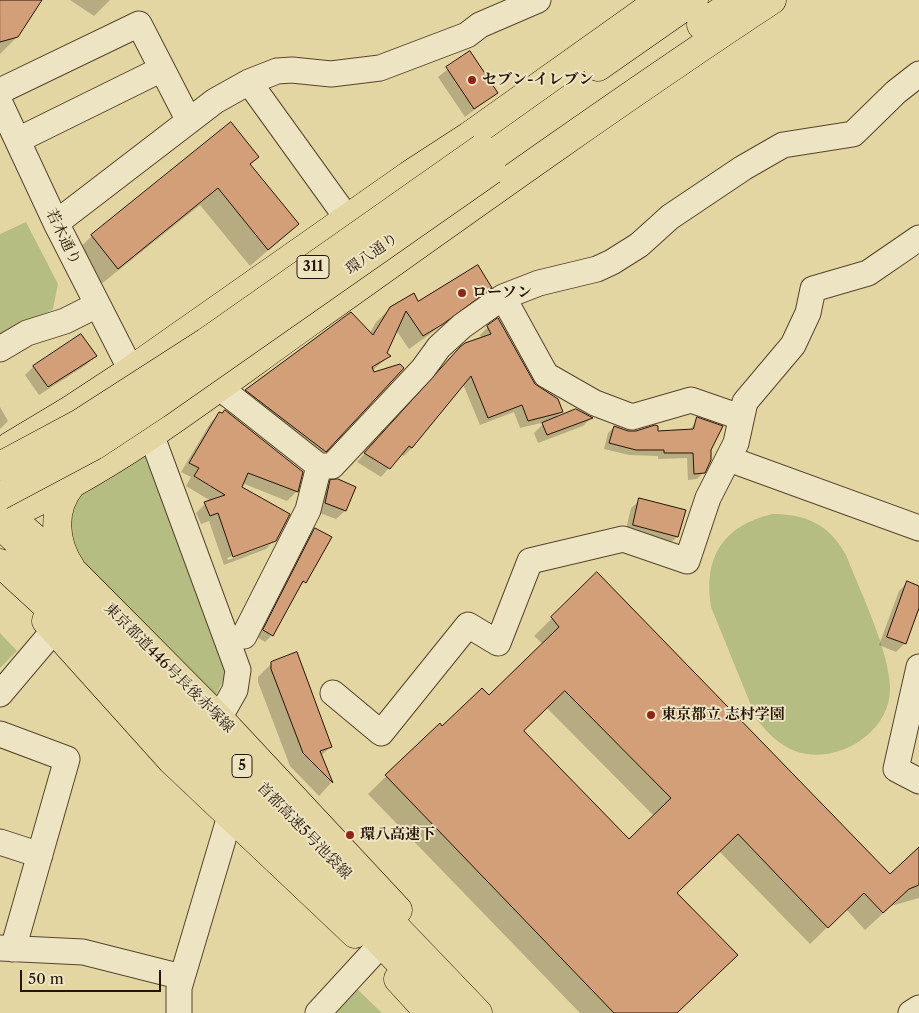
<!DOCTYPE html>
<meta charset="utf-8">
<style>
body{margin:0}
#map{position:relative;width:919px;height:1013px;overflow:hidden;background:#e4d6a2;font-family:"Libre Caslon Text",serif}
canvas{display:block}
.scale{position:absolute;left:20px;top:970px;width:141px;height:22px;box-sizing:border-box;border:2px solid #261405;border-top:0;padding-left:6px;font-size:15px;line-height:18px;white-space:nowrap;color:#261405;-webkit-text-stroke:4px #ede4c3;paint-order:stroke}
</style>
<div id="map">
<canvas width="919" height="1013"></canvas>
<div class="scale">50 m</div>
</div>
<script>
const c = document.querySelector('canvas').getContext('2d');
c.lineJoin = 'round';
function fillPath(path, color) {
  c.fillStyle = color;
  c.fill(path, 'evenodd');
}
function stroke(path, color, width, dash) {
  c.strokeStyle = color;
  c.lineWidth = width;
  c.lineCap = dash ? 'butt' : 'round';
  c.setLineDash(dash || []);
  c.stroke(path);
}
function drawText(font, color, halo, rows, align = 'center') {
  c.font = font + ' "Libre Caslon Text","Noto Serif JP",serif';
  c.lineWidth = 4;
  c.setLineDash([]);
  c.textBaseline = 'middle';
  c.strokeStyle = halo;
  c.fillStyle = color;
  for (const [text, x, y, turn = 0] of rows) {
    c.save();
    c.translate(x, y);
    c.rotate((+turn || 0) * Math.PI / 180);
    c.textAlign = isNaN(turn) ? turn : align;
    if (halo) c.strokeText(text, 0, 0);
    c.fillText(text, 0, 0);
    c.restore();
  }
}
fillPath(new Path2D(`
 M26,222L58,284L53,309L0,339V234Z
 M149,452L231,666L215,696L79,569L62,515L68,498Z
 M772,514C806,514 829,524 846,555C860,591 890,652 890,689C890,734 835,766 795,751C779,745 768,733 757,720L711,607C703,557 723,526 772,514Z
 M0,633L17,651L0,668Z
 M355,987L382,1013H332Z`), '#b6bd83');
fillPath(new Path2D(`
 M0,0H41L17,37L0,54Z
 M70,0H110L94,16Z
 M470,52L497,92L465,117L438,77Z
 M231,123L258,157L250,165L298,224L250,266L200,205L100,285L74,253L92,236Z
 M490,287L476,301L409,349L396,330L386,353L389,356L372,371L325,451L311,465L233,404L246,391L370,333L376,322L391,308Z
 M488,327L534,385L561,412L553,420L591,418L583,426L538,443L534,433L545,422L520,428L514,412L480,425L463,384L412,448L404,456L401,454L381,477L357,462L453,356L482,339L480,335Z
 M95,356L86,365L39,395L25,375L33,367Z
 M0,407L8,421L0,429Z
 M220,414L301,472L296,492L287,501L242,483L240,487L275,540L272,544V541L227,558L228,560L271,544L266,549L224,565L209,521L201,524L196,513L205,504L211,501L186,486L191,477L181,472L211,422Z
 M698,419L710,450L704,472L697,479L688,480L687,458L658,459V456L629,455L604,449L608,433L614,427L627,432L689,431Z
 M331,482L354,488L345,511L336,519L317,512L322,490Z
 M640,500L677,537L668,545L625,534L631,508Z
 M316,529L304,582L298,588L272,635L265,642L257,637L309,536Z
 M597,574L890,876L919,849V898L891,906L865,930L846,909L810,944L719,851L675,893L676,1013H580L368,794L439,725L442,728L488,696L543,644L534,636ZM547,708L654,816L629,840L523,731Z
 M907,583L919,587V605L905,643L896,652L879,645L899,591Z
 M271,664L331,746L321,756L331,783L319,796L290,766L258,682V677Z`), '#0003');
const building = new Path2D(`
 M0,0H42L18,37L0,42Z
 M470,51L498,93L474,109L446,67Z
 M231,122L259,157L250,164L299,224L268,250L218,188L118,269L91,235Z
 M478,265L492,288L443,324L423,336L406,311L387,353L391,356L372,367L374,372L400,364L404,368L326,452L245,390L351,312L373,335L390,307L414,293L418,301Z
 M498,318L535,384L558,399L563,412L528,421L522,405L488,418L471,376L412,448L409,446L390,469L364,453L460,347L465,343L491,334L487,326Z
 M81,334L97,356L48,387L33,366Z
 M576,409L593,418L547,435L542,423Z
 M225,410L303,472L298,492L248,473L242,487L290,514L276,541L233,557L218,513L210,516L204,502L225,495L194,476L199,468L189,463L219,412L222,413Z
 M697,417L723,426L711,450V460L705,473L694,474L693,453H664V450H636L609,443L614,426L628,431H636L655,425L658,426V431L693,429Z
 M338,479L356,487L346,511L325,503L330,480Z
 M639,498L686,510L678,537L633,525Z
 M315,528L332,537L306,583L303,581L273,636L263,630Z
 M597,572L890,874L919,847V885L909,889L883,913L864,893L828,928L738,834L677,893L738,955L677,1013H614L385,775L440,723L442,726L482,688L489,695L559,627L551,617ZM565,691L671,798L629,839L524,731Z
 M907,581L919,586V608L906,644L887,637Z
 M297,652L332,747L320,751L333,783L303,753L271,669V662Z`);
fillPath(building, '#d29f79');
stroke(building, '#261405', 1);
const minor = new Path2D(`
 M249,82L347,218
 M0,91L139,24L189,121
 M0,103L56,223L131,370L151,434L238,670L235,690L219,718
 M18,140L162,69
 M56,223L215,101L249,82L277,71L292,70L331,74L380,68L467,35L480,25L538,0
 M503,297L546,375L595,403L632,417L691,400L740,417
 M0,349L27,333L65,321L97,305
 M207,374L217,388L229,395L319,466L308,510L244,636
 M729,459L919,528
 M319,466H332L423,369L439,347L462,326L503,297L539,283L597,269L612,262L639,245L670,217L743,168L783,145L853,134L896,92L919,74
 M919,667L896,769L919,781
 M333,693L381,733L468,625L498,643L530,561L623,539L687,561L708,498L736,443L745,402L793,345L808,313L813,289L868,273L919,238
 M0,694L55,629
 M0,734L67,759L13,949
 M0,842L40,855
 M0,948L83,952L182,977
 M179,1013V988L230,816
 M318,1013L374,952
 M911,1013L919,1008`);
const major = new Path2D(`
 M701,25L737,0
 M598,67L694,0
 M10,446L70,410L131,370L409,175L469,136L660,0
 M0,508L76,574L219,718L398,910
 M0,519C113,472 212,391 311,321C464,212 616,103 772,0
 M71,568C54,542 51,509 72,484
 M46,621L171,760L355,934
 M398,979L429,1013`);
const highway = new Path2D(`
 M0,525L117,636L478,1013
 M0,563L99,654L449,1013`);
stroke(minor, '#56442c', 27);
stroke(major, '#261405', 29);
stroke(highway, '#261405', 29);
stroke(minor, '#ede4c3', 25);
stroke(major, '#e4d6a2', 28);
stroke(highway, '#e4d6a2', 28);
const majorBridge = new Path2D(`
 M0,466L80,423L206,342L482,148
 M0,496L94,446L156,405L492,170`);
stroke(majorBridge, '#261405', 29, []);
stroke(majorBridge, '#e4d6a2', 28);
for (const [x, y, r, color] of [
 [472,80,5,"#8f2418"],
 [462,293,5,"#8f2418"],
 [651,715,5,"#8f2418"],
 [350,835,5,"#8f2418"]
]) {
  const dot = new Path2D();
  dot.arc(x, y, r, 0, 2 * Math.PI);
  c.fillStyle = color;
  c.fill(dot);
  stroke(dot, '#ede4c3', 2);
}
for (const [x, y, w] of [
 [313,267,32],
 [242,766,20]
]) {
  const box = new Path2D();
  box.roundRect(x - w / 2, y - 11.5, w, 23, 4);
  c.fillStyle = '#ede4c3';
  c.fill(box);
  stroke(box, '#261405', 1);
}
drawText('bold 14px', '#261405', null, [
 ["311",313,267],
 ["5",242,766]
]);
drawText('bold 15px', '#261405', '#ede4c3', [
 ["セブン-イレブン",482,80],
 ["ローソン",472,293],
 ["東京都立 志村学園",661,715],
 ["環八高速下",360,835]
], 'left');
drawText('15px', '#261405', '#ede4c3', [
 ["若木通り",63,237,64],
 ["環八通り",372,254,-35],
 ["東京都道446号長後赤塚線",169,668,45],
 ["首都高速5号池袋線",304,831,46]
]);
</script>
